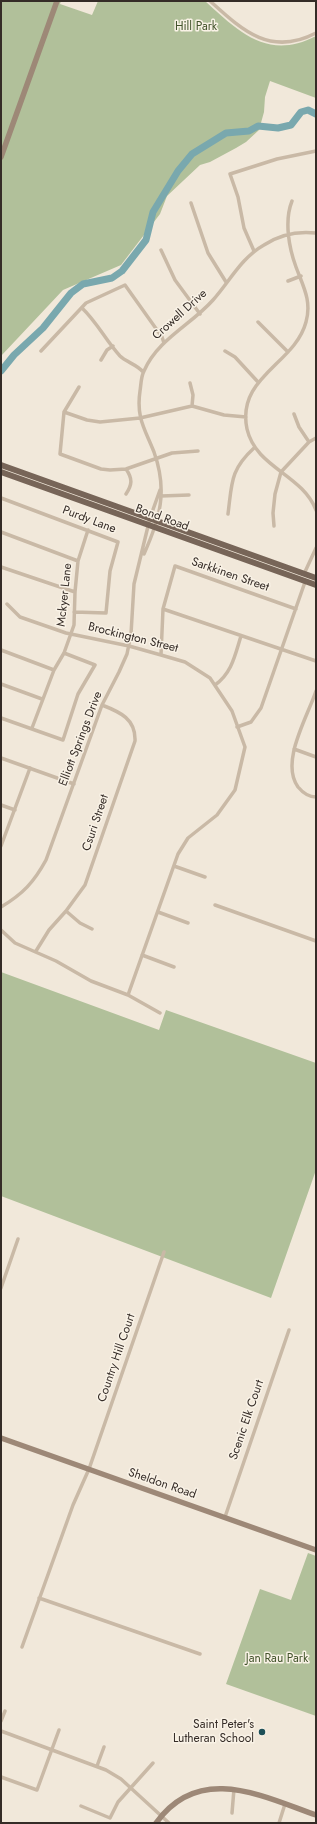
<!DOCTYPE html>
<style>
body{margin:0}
#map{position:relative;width:317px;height:1824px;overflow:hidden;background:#f1e8da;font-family:Jost,sans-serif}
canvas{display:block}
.frame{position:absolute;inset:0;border:2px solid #352c27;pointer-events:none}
</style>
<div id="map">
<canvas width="317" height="1824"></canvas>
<div class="frame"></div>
</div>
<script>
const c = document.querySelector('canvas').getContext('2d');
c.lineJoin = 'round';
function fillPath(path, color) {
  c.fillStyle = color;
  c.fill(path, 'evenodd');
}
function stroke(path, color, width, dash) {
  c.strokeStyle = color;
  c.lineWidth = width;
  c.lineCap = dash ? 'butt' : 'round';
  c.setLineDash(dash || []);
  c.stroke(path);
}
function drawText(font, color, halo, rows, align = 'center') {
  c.font = font + ' Jost,sans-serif';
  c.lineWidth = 3;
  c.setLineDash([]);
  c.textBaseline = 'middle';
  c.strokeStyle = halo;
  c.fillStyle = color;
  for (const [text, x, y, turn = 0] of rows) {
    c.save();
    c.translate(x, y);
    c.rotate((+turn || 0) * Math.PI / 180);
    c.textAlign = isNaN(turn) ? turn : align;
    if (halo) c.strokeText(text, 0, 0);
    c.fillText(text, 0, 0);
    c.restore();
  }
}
fillPath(new Path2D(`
 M1,1H61L60,4L92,15L98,1H205C239,32 268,61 316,36V98L270,81L265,97L264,112L259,130L246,142L236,148L210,162L200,165L167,196L160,214L121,265L63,290L1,356Z
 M1,972L159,1030L166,1010L316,1063V1170L271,1298L1,1196Z
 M308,1553L316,1556V1716L226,1684L260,1589L291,1600Z`), '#b1c09a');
stroke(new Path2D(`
 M1,371L14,355L43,328L71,293L83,284L112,278L122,271L146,240L153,212L178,171L192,154L226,133L249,131L258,126L278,128L291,125L301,112L308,110L316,114`), '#79a8ae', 7);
stroke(new Path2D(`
 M210,1C242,30 270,57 316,33
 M292,201C284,221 289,248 296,267C303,286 312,301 306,322C295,364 236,377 247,429C256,468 302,474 316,510
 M191,203L208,253L226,282
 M161,250L175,280L200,314
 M254,251L244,228L238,197L230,174L277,159L316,151
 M288,281L301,276
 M82,308C97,322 106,341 120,356C126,362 138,365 143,372
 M258,322L288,352
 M41,351L86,303L125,285L162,337L164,343
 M225,351L235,357L258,382
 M101,360L107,350L113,346
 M190,383L193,395L192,406
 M79,387L64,412L60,454L101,469L110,470L126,469L172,453L198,451
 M64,412L87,420L100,422L140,418L192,406L224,415L246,417
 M294,414L299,427L309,442
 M126,494C132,485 133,479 126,469
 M161,496L189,495
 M1,498L118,542L110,571L106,613L74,612
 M228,514C232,483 230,470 254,448
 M274,526L273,513L275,494L281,472L309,442L316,438
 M1,532L78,561
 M144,554C160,518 168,491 154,452C145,429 136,418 140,391C141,385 141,376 144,371C158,339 191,325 213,300C230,281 241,258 264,245C279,235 298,231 316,233
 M1,567L75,592
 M304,574L316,548
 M7,604L20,617L66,633L129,646L161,655L185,662L210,678L232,711L245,747L235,790L217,815L188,838L178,854L128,995
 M163,609L316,661
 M1,650L54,670
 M161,655L163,609L175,566L296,609
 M1,684L42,699
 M215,685C232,673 235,655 241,636
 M316,691C307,718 280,762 298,787C303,793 308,797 316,797
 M1,718L63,740L78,694L95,665L64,653
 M237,727L251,722L261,708L305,582
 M32,728L54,670L64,653L74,625L75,592L78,561L88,530
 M294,749L316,757
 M1,758L74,784
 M1,805L15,810
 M1,846L30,768
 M174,866L205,877
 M215,905L316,941
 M1,907C23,894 34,882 46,860L102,705L119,672L127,654L131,634L134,584L150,518L160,490
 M66,911L80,923L92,929
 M158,912L188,923
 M1,930L15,943L56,961L91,981L128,995L160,1013
 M36,951L49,930L66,911L85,885L135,741C136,719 120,712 102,705
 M142,955L174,967
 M1,1288L18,1239
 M225,1517L289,1330
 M39,1598L200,1654
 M22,1647L73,1505L89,1469L164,1252
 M1,1721L5,1711
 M1,1731L106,1770L121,1779L169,1823
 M97,1766L104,1747
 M1,1777L37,1790L59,1730
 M81,1806L110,1818L118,1802L153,1763
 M232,1813L234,1789
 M279,1823L285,1804`), '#c9b9a6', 3.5);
stroke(new Path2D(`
 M1,157L57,1
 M1,1438L316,1550
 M156,1823C199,1763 262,1796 316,1815`), '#9d8877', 5.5);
stroke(new Path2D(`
 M1,465L316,578
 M1,472L316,585`), '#776558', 6);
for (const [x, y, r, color] of [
 [262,1732,4,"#1d4f57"]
]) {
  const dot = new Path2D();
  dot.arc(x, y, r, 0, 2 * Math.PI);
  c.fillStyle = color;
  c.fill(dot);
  stroke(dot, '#f9f2e6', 1.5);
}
drawText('12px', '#42532b', '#f9f2e6', [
 ["Hill Park",196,27],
 ["Jan Rau Park",277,1659]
]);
drawText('12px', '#352c27', '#f9f2e6', [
 ["Crowell Drive",180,315,-42],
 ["Bond Road",162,518,20],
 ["Purdy Lane",89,520,21],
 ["Sarkkinen Street",230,575,19],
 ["Mckyer Lane",65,595,-84],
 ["Brockington Street",133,638,14],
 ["Elliott Springs Drive",81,739,-69],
 ["Csuri Street",96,823,-71],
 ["Country Hill Court",117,1358,-71],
 ["Scenic Elk Court",247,1420,-71],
 ["Sheldon Road",162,1484,19]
]);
drawText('12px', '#352c27', '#f9f2e6', [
 ["Saint Peter's",254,1725],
 ["Lutheran School",254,1739]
], 'right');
</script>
